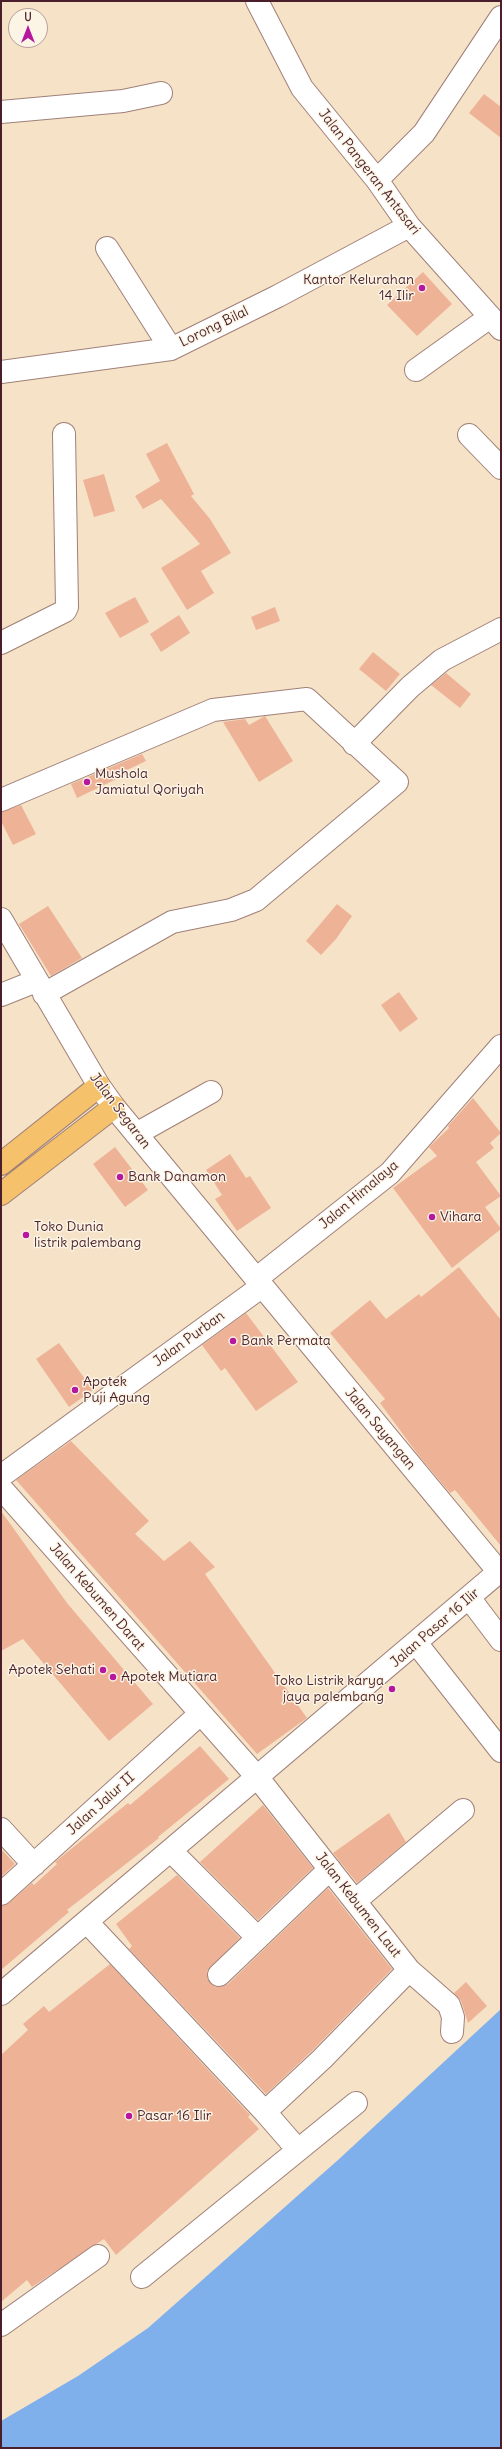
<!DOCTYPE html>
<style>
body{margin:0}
#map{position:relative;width:502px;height:2449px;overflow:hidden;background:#f5e2c7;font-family:Delius,sans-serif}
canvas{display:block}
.frame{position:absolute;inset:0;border:2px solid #4a1f2b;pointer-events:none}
.north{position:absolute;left:8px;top:8px;width:40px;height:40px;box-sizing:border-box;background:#fcf5e5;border:1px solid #b59f9b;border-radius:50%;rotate:0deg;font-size:11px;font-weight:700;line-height:16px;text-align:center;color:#4a1f2b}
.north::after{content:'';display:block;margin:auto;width:14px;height:18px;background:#b5179e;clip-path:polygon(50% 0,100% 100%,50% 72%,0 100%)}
</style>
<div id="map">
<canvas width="502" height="2449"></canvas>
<div class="frame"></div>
<div class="north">U</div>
</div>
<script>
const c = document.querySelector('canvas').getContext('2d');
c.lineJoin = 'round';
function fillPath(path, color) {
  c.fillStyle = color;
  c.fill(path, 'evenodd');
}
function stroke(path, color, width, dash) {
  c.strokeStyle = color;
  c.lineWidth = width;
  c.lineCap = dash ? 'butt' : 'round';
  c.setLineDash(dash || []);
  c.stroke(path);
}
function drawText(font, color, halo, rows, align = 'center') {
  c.font = font + ' Delius,sans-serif';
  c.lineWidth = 3;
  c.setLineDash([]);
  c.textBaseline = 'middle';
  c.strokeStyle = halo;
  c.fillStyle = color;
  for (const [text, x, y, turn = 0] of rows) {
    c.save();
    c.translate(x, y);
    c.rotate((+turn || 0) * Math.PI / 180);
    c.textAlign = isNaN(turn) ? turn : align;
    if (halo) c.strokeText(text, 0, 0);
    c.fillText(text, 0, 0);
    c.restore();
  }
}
fillPath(new Path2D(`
 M501,2009V2448H1V2421L78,2376L148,2328L338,2160Z`), '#80b0eb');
fillPath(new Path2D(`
 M484,94L501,107V138L469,113Z
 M423,272L452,304L417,336L387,305Z
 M167,443L194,494L191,496L210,519L231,553L201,571L214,593L187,610L161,568L200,544L161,499L143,509L135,496L160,481L146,454Z
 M104,474L115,511L94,517L83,480Z
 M135,597L149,622L120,638L105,613Z
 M275,607L280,621L256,630L251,617Z
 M179,615L190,633L161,652L150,634Z
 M373,652L400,674L386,691L359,669Z
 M446,673L471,694L460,708L431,685Z
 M265,716L293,761L259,782L223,722L245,719L249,725Z
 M142,754L146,761L127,770L129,773L77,798L71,784Z
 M21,805L36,834L13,845L1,821V812Z
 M337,904L352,916L336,939L321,955L306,941Z
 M48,906L82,958L51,976L19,924Z
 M399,992L418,1019L400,1032L381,1005Z
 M473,1098L501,1133L490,1143L494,1148L476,1162L501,1196L485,1207L501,1229L452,1268L393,1188L437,1156L429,1147L449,1128L448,1126Z
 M115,1147L148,1190L125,1207L93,1164Z
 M230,1154L246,1178L250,1176L271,1208L237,1231L215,1199L222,1195L206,1170Z
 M459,1267L501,1320V1546L455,1490L450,1493L419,1456L380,1403L385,1399L330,1333L370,1300L386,1319L419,1294L421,1297Z
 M246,1313L298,1382L256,1411L225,1368L221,1371L202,1345Z
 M59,1343L93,1390L69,1407L36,1359Z
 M71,1441L149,1521L135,1534L164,1561L190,1541L215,1567L205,1574L307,1718L257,1754L16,1480Z
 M1,1511L67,1603L153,1704L109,1741L23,1639L1,1651Z
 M200,1746L229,1779L158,1837L159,1838L67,1910L69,1912L1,1970V1906L9,1903L32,1883L34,1885L57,1864L55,1862L128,1803L130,1805Z
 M263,1805L313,1868L258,1920L200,1862Z
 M389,1813L406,1842L357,1883L333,1853Z
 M1,1849L15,1864L1,1877Z
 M177,1875L240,1938L207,1971V1978L215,1987H222L228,1984L328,1888L392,1969L313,2050L266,2094L129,1949L132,1946L116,1924Z
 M110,1964L250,2115L248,2117L259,2129L116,2255L104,2239L32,2287L27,2280L1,2302V2055L28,2030L23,2024L44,2006L49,2012Z
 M466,1982L487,2006L468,2023L461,2001L454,1993Z`), '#eeb397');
const minor = new Path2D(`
 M257,1L302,88L377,180L409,226L501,329
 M1,112L123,101L161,93
 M377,180L424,133L501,17
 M107,248L171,349
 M416,370L490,317
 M1,372L171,349L278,296L409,226
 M469,435L501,468
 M1,643L65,611L67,607L64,434
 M354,744L410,687L442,660L501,629
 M1,800L213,710L307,699L397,782L256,900L231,910L172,922L44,994
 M1,919L99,1086L114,1107L499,1572
 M1,995L36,981
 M136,1134L211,1092
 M256,1279L390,1173L501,1046
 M1,1476L261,1287
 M1,1488L258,1778L409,1970L449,2005L453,2017L452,2032
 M470,1599L501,1640
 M417,1644L501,1751
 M1,1829L34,1865
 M171,1851L258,1938
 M1,1894L200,1714
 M355,1901L463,1810
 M87,1922L265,2112L298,2150
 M219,1975L330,1869
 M1,1994L501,1570
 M265,2112L322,2059L409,1970
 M142,2277L356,2103
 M1,2325L98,2256`);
const major = new Path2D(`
 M1,1164L99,1086
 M1,1194L114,1107`);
stroke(minor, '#a08079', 24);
stroke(major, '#a08079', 24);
stroke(minor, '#fff', 22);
stroke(major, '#f5c16b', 22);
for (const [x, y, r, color] of [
 [422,288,4,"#b5179e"],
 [87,782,4,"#b5179e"],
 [120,1177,4,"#b5179e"],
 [432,1217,4,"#b5179e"],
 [26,1235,4,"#b5179e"],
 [233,1341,4,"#b5179e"],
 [75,1390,4,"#b5179e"],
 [103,1670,4,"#b5179e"],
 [113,1677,4,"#b5179e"],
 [392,1689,4,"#b5179e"],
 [129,2116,4,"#b5179e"]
]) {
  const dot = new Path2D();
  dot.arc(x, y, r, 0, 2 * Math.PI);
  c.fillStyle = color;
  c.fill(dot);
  stroke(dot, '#fcf5e5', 1.5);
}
drawText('14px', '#4a1f2b', '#fcf5e5', [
 ["Jalan Pangeran Antasari",369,172,52],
 ["Lorong Bilal",214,327,-26],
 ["Jalan Segaran",120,1111,53],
 ["Jalan Himalaya",359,1195,-40],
 ["Jalan Purban",189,1339,-36],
 ["Jalan Sayangan",380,1429,50],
 ["Jalan Kebumen Darat",97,1597,49],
 ["Jalan Pasar 16 Ilir",435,1628,-41],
 ["Jalan Jalur II",101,1804,-42],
 ["Jalan Kebumen Laut",358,1905,52]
]);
drawText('14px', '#4a1f2b', '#fcf5e5', [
 ["Kantor Kelurahan",414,280,"right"],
 ["14 Ilir",414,296,"right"],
 ["Mushola",95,774],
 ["Jamiatul Qoriyah",95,790],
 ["Bank Danamon",128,1177],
 ["Vihara",440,1217],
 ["Toko Dunia",34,1227],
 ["listrik palembang",34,1243],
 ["Bank Permata",241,1341],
 ["Apotek",83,1382],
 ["Puji Agung",83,1398],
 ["Apotek Sehati",95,1670,"right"],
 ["Apotek Mutiara",121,1677],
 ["Toko Listrik karya",384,1681,"right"],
 ["jaya palembang",384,1697,"right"],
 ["Pasar 16 Ilir",137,2116]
], 'left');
</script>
